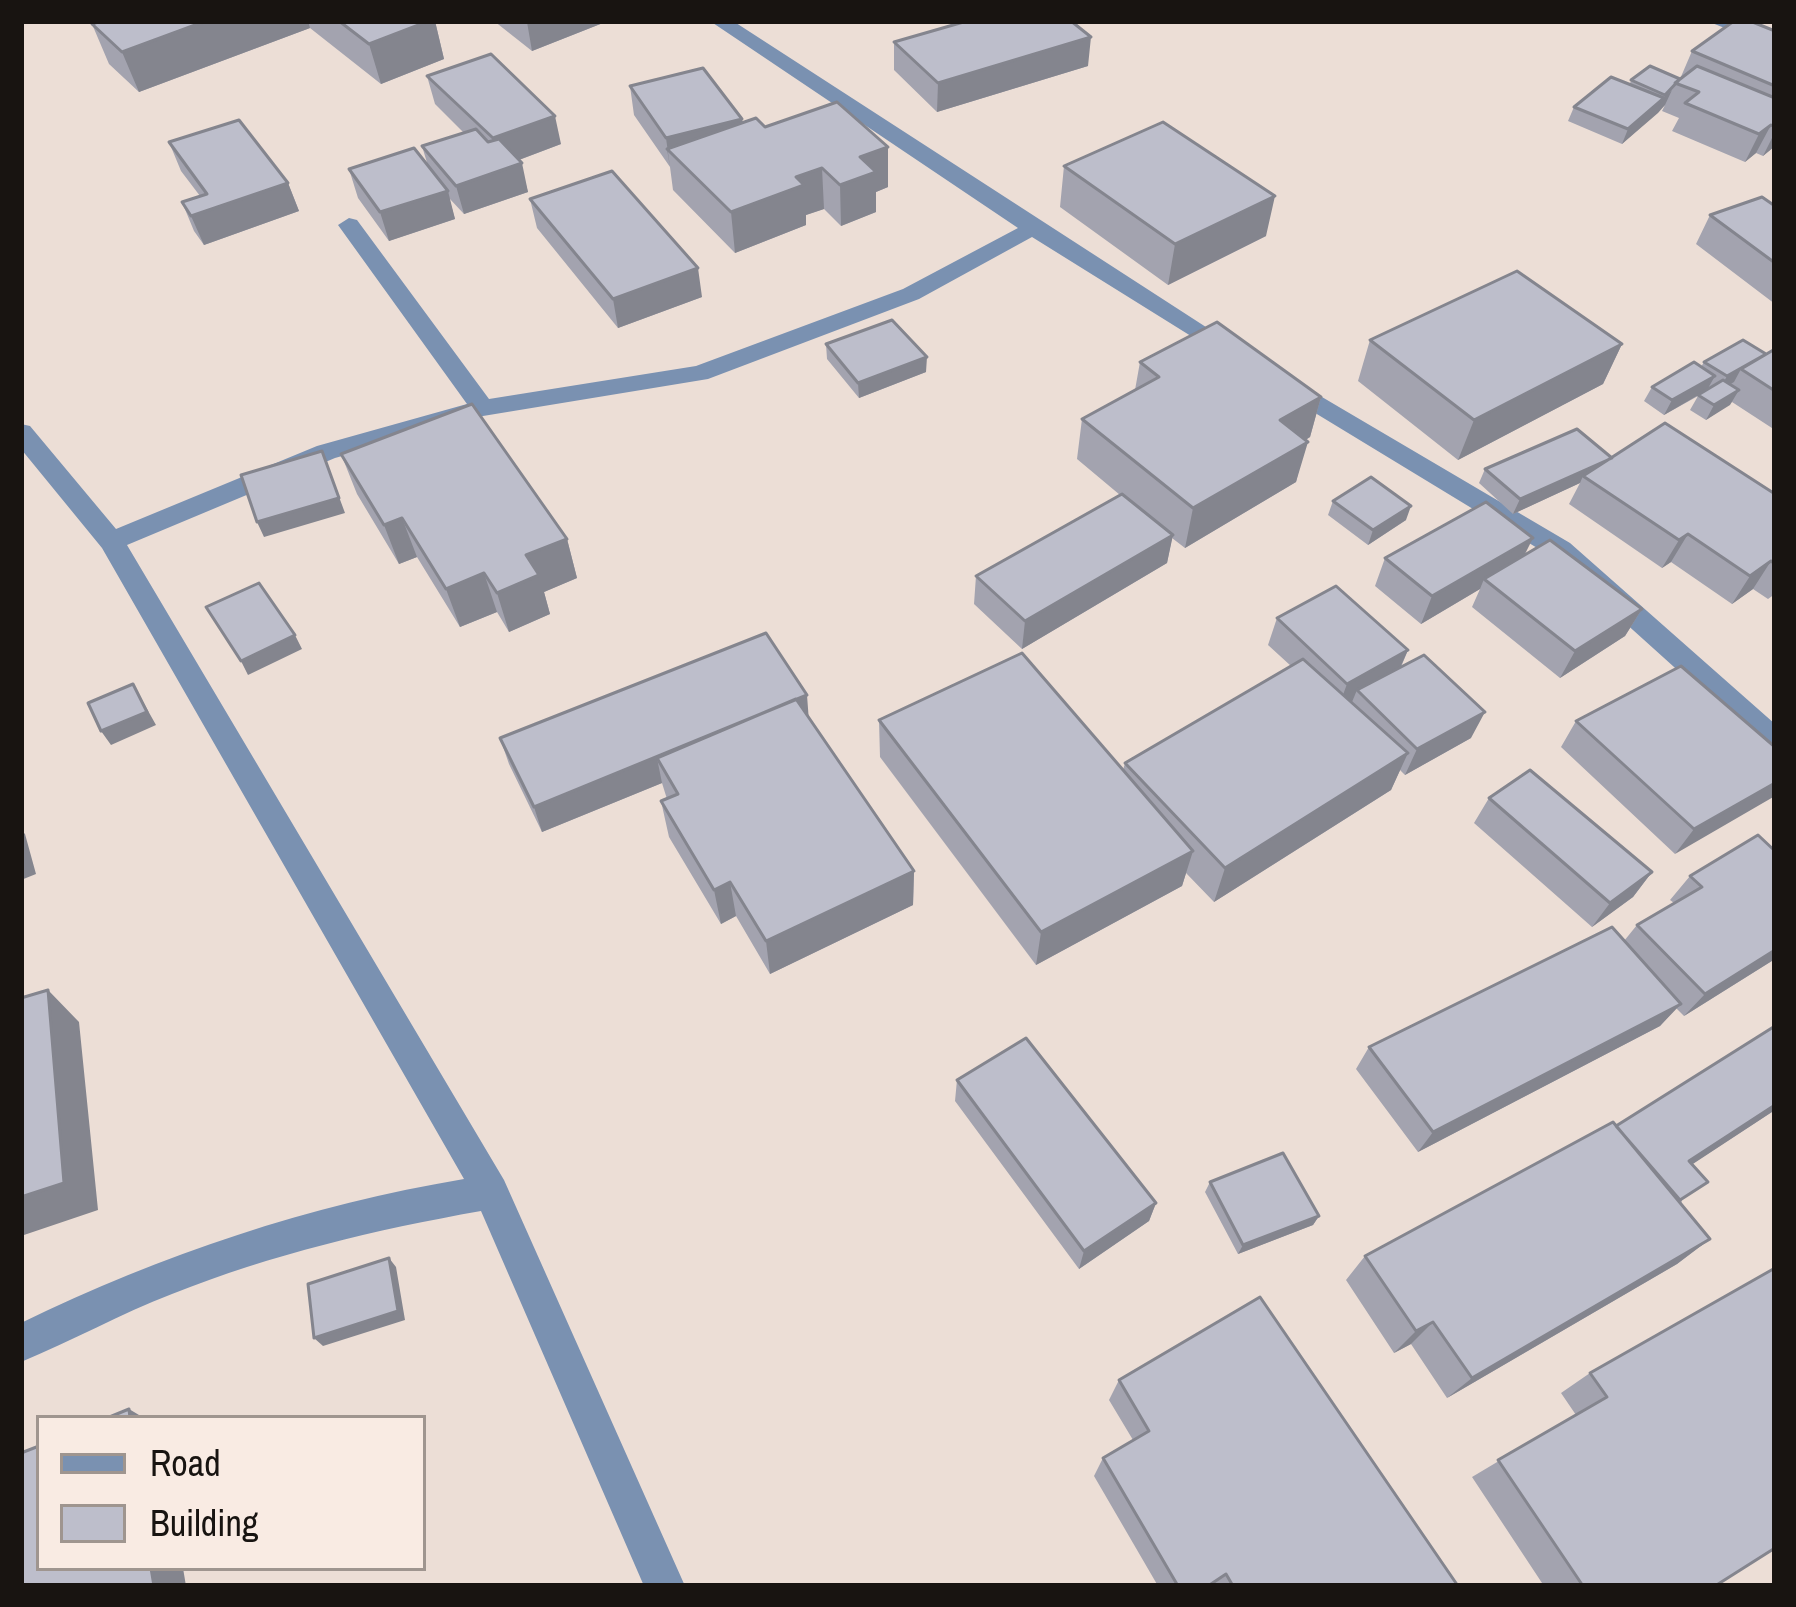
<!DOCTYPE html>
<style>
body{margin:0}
#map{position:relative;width:1796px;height:1607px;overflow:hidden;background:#ecded6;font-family:"Archivo Narrow",sans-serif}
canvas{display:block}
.frame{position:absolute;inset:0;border:24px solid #181411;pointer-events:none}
.legend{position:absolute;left:36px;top:1415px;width:390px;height:156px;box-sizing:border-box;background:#f9ebe3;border:3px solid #9f958f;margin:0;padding:15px 21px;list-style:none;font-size:36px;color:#181411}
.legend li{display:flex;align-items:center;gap:24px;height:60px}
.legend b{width:60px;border:3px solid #9f958f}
</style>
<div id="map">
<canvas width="1796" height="1607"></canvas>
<div class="frame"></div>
<ul class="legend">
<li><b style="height:15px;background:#7a91b1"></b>Road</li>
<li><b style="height:33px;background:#bdbecb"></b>Building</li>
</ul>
</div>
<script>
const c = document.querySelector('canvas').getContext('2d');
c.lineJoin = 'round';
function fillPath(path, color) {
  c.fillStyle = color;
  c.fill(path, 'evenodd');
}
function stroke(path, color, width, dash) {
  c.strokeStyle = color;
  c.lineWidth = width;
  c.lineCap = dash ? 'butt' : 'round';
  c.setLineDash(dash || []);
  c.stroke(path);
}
fillPath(new Path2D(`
 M710,21H733L1243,351L1239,356H1223L1032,237L919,299L708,379L483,416L335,458L127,545L504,1180L685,1586H644L481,1211C374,1230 273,1254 172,1294C120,1314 72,1341 21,1362V1323C163,1254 309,1205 464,1179L102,548L21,449V424L30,426L116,529L317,446L467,404L338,225L349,218L357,220L489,399L696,366L903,289L1018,228Z
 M1707,21H1735L1775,35V48Z
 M1288,377L1570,543L1775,724V753L1765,749L1552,557L1279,391V379Z`), '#7a91b1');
fillPath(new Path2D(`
 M101,21H435L444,59L381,84L310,28L139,92L109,64L92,24Z
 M494,21H608L532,51Z
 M1775,31V146L1763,156L1756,153L1745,162L1672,131L1679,118L1662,111L1665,105L1622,144L1568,121L1574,107L1630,84L1631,80L1680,79L1692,51Z
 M894,42L1088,66L937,112L894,70Z
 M427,76L561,144L519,160L528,192L464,214L449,198L455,219L389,241L358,198L349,169L428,166L422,146L464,133L435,104Z
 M630,86L742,123L765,127L888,187L876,192V212L841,226L824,209L806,215V225L735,253L673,190L670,167L634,115Z
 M169,142L288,183L299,211L204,245L194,231L182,202L200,196L181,171Z
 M1064,166L1266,236L1168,285L1060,207Z
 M530,199L702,297L618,328L537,228Z
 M1775,206V304L1696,244L1710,215Z
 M1370,340L1622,344L1603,384L1458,460L1358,381Z
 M826,344L926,372L859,398L827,359Z
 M1775,349V430L1732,402L1706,420L1690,410L1698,396L1664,415L1644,401L1652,387L1701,367L1704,362L1764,356Z
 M1140,362L1321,397L1310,437L1306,440L1296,482L1185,548L1172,538L1167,563L1022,649L974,604L976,576L1120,495L1077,459L1082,419L1135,390Z
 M341,454L567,539L577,578L544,592L550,614L509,632L497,612L460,627L417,557L399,564L357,494Z
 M1612,458L1775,494V594L1768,599L1753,589L1732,604L1671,562L1662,568L1569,504L1580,483L1513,514L1479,483L1485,469Z
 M1333,501L1406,520L1368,545L1328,515Z
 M1525,555L1642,609L1625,636L1560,678L1472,607L1480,589L1421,624L1375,586L1385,558Z
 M1277,618L1408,650L1401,667L1471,738L1405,775L1400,770L1391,790L1214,902L1186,873L1182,886L1036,965L880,757L879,720L1123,770L1125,763L1291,666L1268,645Z
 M809,717L914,871L913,905L770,974L736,916L721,924L669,837L661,801L667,799L662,783L542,832L509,764L500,738Z
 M1576,721L1775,747L1675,854L1561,747Z
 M1489,798L1652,872L1633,897L1592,927L1474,823Z
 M1690,876L1775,959L1684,1016L1676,1008L1660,1026L1418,1152L1356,1069L1369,1047L1624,941L1637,925L1674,903L1670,900Z
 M1775,1026V1110L1692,1164L1681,1204L1710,1239L1677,1264L1447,1398L1411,1344L1394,1353L1346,1280L1365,1256L1616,1126Z
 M957,1080L1156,1203L1149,1221L1079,1269L955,1101Z
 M1210,1182L1319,1216L1313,1225L1238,1254L1205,1192Z
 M1775,1268L1715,1586H1544L1472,1477L1576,1415L1561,1393L1590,1373Z
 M1119,1380L1458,1586H1158L1094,1476L1103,1458L1133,1440L1109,1400Z`), '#a3a3af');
fillPath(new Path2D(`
 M206,21H308L310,28L139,92L122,52Z
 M429,21H435L444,59L381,84L369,44Z
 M530,21H608L532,51L527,22Z
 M1091,37L1088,66L937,112L938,83Z
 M1672,90L1665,105L1658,113L1622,144L1628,129Z
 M555,116L561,144L500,167L493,138Z
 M742,119L745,147L667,149L670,167L666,138Z
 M1771,125L1756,153L1745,162L1759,134Z
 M1775,132V146L1763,156Z
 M888,147V187L876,192V212L841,226L840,185L860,157Z
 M522,163L528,192L464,214L456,186Z
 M822,168L824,209L806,215V225L735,253L731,212L796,177Z
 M288,183L299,211L204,245L191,216Z
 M448,191L455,219L389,241L380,212Z
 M1275,196L1266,236L1168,285L1175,244Z
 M698,268L702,297L618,328L613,299Z
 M1622,344L1603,384L1458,460L1474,420Z
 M1766,354L1741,369L1734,382L1719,391L1727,376Z
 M927,357L926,372L859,398L858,383Z
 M1715,376L1707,390L1664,415L1672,400Z
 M1739,390L1730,405L1706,420L1714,405Z
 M1321,397L1310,437L1270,461L1280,420Z
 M1308,442L1296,482L1185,548L1193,508Z
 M322,451L345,513L264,537L257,522Z
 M1612,458L1583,476L1580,483L1513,514L1520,499Z
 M1411,506L1406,520L1368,545L1373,530Z
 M402,518L417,557L399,564L384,525Z
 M1688,534L1671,562L1662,568L1679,540Z
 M1173,535L1167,563L1022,649L1025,621Z
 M1533,538L1519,566L1484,579L1480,589L1421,624L1432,596Z
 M567,539L577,578L544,592L550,614L509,632L497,593L526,555Z
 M1771,561L1753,589L1732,604L1750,576Z
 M484,573L497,612L460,627L446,589Z
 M1642,609L1625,636L1560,678L1575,651Z
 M295,635L302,649L248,675L241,661Z
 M1408,650L1396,677L1357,690L1352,702L1337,711L1347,684Z
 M133,684L156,725L111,745L101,731Z
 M807,695L809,722L657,758L662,783L542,832L534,807Z
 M1485,712L1471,738L1405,775L1417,749Z
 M1408,753L1391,790L1214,902L1225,868Z
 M1775,783V796L1675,854L1694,829Z
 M21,830L25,834L36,874L21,880Z
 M1193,851L1182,886L1036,965L1041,932Z
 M914,871L913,905L770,974L766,941Z
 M1652,872L1633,897L1592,927L1610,903Z
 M730,882L736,916L721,924L714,890Z
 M1775,950V959L1684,1016L1705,994Z
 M48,990L79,1022L98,1210L21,1236V1197Z
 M1681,1004L1660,1026L1418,1152L1433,1132Z
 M1775,1105V1110L1667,1181L1689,1161Z
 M1156,1203L1149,1221L1079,1269L1084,1251Z
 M1319,1216L1313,1225L1238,1254L1243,1245Z
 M1710,1239L1677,1264L1447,1398L1472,1378Z
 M389,1258L396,1267L405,1320L323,1346L314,1338Z
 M1433,1322L1411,1344L1394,1353L1416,1331Z
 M129,1409L144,1418H130Z
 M151,1568H183L186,1586H154Z`), '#84858e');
const building = new Path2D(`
 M101,21H206L122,52L92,24Z
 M339,21H429L369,44Z
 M967,21H1071L1091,37L938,83L894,42Z
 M1734,21H1750L1775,31V86L1692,51Z
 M491,54L555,116L493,138L427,76Z
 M1650,66L1680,79L1665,95L1631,80Z
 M1697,66L1775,98V127L1771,125L1759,134L1685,103L1699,92L1675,83Z
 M703,68L742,119L666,138L630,86Z
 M1611,77L1664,98L1628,129L1574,107Z
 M837,102L888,147L860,157L876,172L840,185L822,168L796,177L804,185L731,212L667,149L756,118L765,127Z
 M239,120L288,183L191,216L182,202L207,194L169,142Z
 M1163,122L1275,196L1175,244L1064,166Z
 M476,129L488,142L499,139L522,163L456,186L422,146Z
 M414,148L448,191L380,212L349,169Z
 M612,171L698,268L613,299L530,199Z
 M1762,197L1775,206V263L1710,215Z
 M1517,271L1622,344L1474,420L1370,340Z
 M892,320L927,357L858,383L826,344Z
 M1217,322L1321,397L1280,420L1308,442L1193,508L1082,419L1159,377L1140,362Z
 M1743,340L1766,354L1727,376L1704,362Z
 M1775,349V391L1741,369Z
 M1694,362L1715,376L1672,400L1652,387Z
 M1723,380L1739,390L1714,405L1698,395Z
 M472,404L567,539L526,555L539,575L497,593L484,573L446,589L402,518L384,525L341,454Z
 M1665,423L1775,494V564L1771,561L1750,576L1688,534L1679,540L1583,476Z
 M1577,429L1612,458L1520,499L1485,469Z
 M322,451L339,498L257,522L241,475Z
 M1371,477L1411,506L1373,530L1333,501Z
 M1122,494L1173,535L1025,621L976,576Z
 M1486,502L1533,538L1432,596L1385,558Z
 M1550,540L1642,609L1575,651L1484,579Z
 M259,583L295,635L241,661L206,607Z
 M1336,586L1408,650L1347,684L1277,618Z
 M766,633L807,695L534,807L500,738Z
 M1022,653L1193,851L1041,932L879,720Z
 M1424,655L1485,712L1417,749L1357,690Z
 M1303,659L1408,753L1225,868L1125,763Z
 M1681,666L1775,747V783L1694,829L1576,721Z
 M133,684L147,712L101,731L88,703Z
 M796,699L914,871L766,941L730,882L714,890L661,801L678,794L657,758Z
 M1530,770L1652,872L1610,903L1489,798Z
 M1758,835L1775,851V950L1705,994L1637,925L1702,887L1690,876Z
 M1612,927L1681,1004L1433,1132L1369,1047Z
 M48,990L64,1183L21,1197V998Z
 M1775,1026V1105L1689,1161L1708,1182L1680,1200L1616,1126Z
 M1026,1038L1156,1203L1084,1251L957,1080Z
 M1613,1122L1710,1239L1472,1378L1433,1322L1416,1331L1365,1256Z
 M1283,1153L1319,1216L1243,1245L1210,1182Z
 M389,1258L398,1311L314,1338L308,1284Z
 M1775,1268V1548L1715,1586H1583L1498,1460L1607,1397L1590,1373Z
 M1260,1297L1458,1586H1233L1226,1574L1208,1586H1178L1103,1458L1149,1431L1119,1380Z
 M129,1409L130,1418H107Z
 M39,1446V1568H151L154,1586H21V1453Z`);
fillPath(building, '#bdbecb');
stroke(building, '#84858e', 3);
</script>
